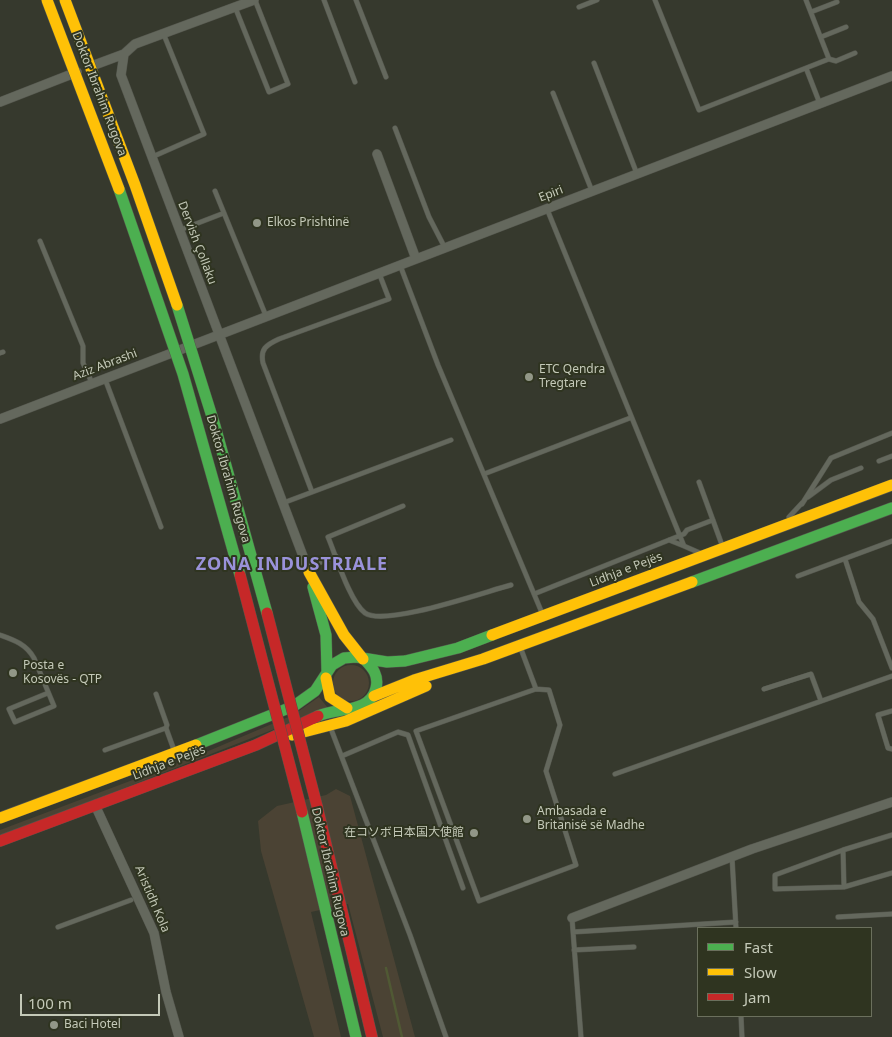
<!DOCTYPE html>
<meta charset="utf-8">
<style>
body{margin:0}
#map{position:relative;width:892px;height:1037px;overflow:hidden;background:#36392d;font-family:"Noto Sans",sans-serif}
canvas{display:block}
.legend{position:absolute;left:697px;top:927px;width:175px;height:90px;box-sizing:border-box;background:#2f3420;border:1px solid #6b705d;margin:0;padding:6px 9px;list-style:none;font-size:15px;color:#c4c9b8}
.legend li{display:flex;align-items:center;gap:10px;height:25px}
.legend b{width:25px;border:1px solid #6b705d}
.scale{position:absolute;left:20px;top:994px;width:140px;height:22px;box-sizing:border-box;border:2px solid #c4c9b8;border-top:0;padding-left:6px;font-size:15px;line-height:18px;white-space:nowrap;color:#c4c9b8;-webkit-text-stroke:4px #2f3420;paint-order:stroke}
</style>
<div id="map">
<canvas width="892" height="1037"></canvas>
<ul class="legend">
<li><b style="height:6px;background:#4caf50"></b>Fast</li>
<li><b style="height:6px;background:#ffc107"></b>Slow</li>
<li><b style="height:6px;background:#c62828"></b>Jam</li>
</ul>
<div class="scale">100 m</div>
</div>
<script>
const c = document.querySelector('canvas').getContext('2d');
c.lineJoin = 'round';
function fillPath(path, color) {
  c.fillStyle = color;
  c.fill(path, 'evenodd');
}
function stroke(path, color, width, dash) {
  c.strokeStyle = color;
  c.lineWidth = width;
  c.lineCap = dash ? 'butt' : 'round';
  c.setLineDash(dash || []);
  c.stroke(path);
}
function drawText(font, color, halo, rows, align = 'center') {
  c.font = font + ' "Noto Sans","Noto Sans SC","Noto Sans JP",sans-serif';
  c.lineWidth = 4;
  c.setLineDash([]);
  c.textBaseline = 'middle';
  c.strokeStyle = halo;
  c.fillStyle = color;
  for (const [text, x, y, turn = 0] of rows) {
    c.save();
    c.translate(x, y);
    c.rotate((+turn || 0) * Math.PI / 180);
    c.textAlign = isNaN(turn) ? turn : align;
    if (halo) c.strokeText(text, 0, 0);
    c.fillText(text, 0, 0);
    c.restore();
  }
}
fillPath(new Path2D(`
 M333 683a18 18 0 1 1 36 0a18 18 0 1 1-36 0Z
 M319,697L328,708L0,837V830L199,755L293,715Z
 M336,789L350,796L415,1037H383L348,904L311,912L341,1037H314L261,851L258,821L277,806L326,795Z`), '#4b4334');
stroke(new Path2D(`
 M386,968L402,1037`), '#505934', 2.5);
const lane = new Path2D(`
 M324,0L355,82
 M356,0L386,77
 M655,0L699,110L829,59L806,0
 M235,7L269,92L288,84L255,0
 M579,7L597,0
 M811,12L837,2
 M821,37L846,27
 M829,59L836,61L855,53
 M594,63L637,174
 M806,68L820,104
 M553,93L592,191
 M395,128L429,217L445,248
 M152,157L204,134L164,35
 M215,191L266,316
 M547,209L684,546L700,553
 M180,230L224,213
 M40,241L83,346V363L92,383
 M400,265L438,365L542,613
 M0,353L3,352
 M105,379L161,527
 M879,461L892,456
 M484,474L630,418
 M699,482L722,545
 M312,492L263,363C260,349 266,345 279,339L389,299L379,273
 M808,497L831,480L861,468
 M283,503L451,440
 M802,504L831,458L892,433
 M403,506L328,537C336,556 350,602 365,613C385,627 484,592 511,585
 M789,517L802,503
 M669,540L684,546
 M845,559L859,602L873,619L892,668
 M307,568L336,556
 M798,576L892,541
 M534,594L684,534L687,530L713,520
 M0,635C14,640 26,644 34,658L54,706L15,722L9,709L48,693
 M521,649L536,689L549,690L560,725L546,771L576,865L479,901L416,731L536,689
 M764,689L811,674L821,701
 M892,711L878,715L888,748L892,749
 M166,728L174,750
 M331,729L410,935L446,1037
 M105,750L166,728L167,725L156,694
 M342,756L398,732L408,735L463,888
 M615,774L892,676
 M843,850L844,887L775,889V875L843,850L892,835
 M732,857L736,928
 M844,887L892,873
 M838,917L892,914
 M572,918L581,1037
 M58,927L131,900
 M573,932L736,922
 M574,950L634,947
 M741,1016L742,1037`);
const street = new Path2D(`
 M254,0L135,44L124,54L121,75L309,572
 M89,67L124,54
 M0,102L77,72
 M377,154L416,259
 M0,419L892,76
 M95,805L154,933L166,992L179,1037
 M572,918L752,849L892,802`);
const fast = new Path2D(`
 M692,582L892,508
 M313,587L326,635L327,672
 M318,716C337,707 370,714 376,688C379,676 373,668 365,660
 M196,745L294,706L315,691L332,665L344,658L356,657L387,662L405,661L458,648L492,635
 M302,812L356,1037`);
const slow = new Path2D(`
 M309,572L344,635L363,659
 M492,635L892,485
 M326,678L330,697L347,708
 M374,696L414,680L483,659L692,582
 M292,735L346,721L426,686
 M0,818L196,745`);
const jam = new Path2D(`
 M317,806L372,1037
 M0,841L256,745L318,716`);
stroke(lane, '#53554c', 5.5);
stroke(street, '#53554c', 10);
stroke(fast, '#53554c', 12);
stroke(slow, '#53554c', 12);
stroke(jam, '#53554c', 12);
stroke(lane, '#64685d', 4.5);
stroke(street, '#64685d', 9);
stroke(fast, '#4caf50', 11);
stroke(slow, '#ffc107', 11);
stroke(jam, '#c62828', 11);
const fastBridge = new Path2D(`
 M119,189L183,374L240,575
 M177,305L215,426L267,613`);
const slowBridge = new Path2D(`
 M47,0L119,189
 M65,0L135,185L177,305`);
const jamBridge = new Path2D(`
 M240,575L302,812
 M267,613L317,806`);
stroke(fastBridge, '#525549', 12, []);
stroke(slowBridge, '#525549', 12, []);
stroke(jamBridge, '#525549', 12, []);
stroke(fastBridge, '#4caf50', 11);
stroke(slowBridge, '#ffc107', 11);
stroke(jamBridge, '#c62828', 11);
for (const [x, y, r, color] of [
 [257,223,5,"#929787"],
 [529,377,5,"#929787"],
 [13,673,5,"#929787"],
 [527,819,5,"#929787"],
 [474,833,5,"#929787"],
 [54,1025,5,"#929787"]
]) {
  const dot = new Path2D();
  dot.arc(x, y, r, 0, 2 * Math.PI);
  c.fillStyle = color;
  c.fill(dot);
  stroke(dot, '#2f3420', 2);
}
drawText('12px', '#c4c9b8', '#2f3420', [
 ["Doktor Ibrahim Rugova",99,94,69],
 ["Epiri",551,194,-21],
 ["Dervish Çollaku",197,243,69],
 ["Aziz Abrashi",105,365,-21],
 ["Doktor Ibrahim Rugova",228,479,74],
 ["Lidhja e Pejës",626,570,-21],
 ["Lidhja e Pejës",169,763,-21],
 ["Doktor Ibrahim Rugova",330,872,77],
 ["Aristidh Kola",152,899,67]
]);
drawText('12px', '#c4c9b8', '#2f3420', [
 ["Elkos Prishtinë",267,223],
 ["ETC Qendra",539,370],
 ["Tregtare",539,384],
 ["Posta e",23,666],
 ["Kosovës - QTP",23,680],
 ["Ambasada e",537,812],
 ["Britanisë së Madhe",537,826],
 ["在コソボ日本国大使館",464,833,"right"],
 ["Baci Hotel",64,1025]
], 'left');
c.letterSpacing = '1px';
drawText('bold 18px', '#9a92da', '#2f3420', [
 ["ZONA INDUSTRIALE",292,565]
]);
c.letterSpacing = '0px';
</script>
